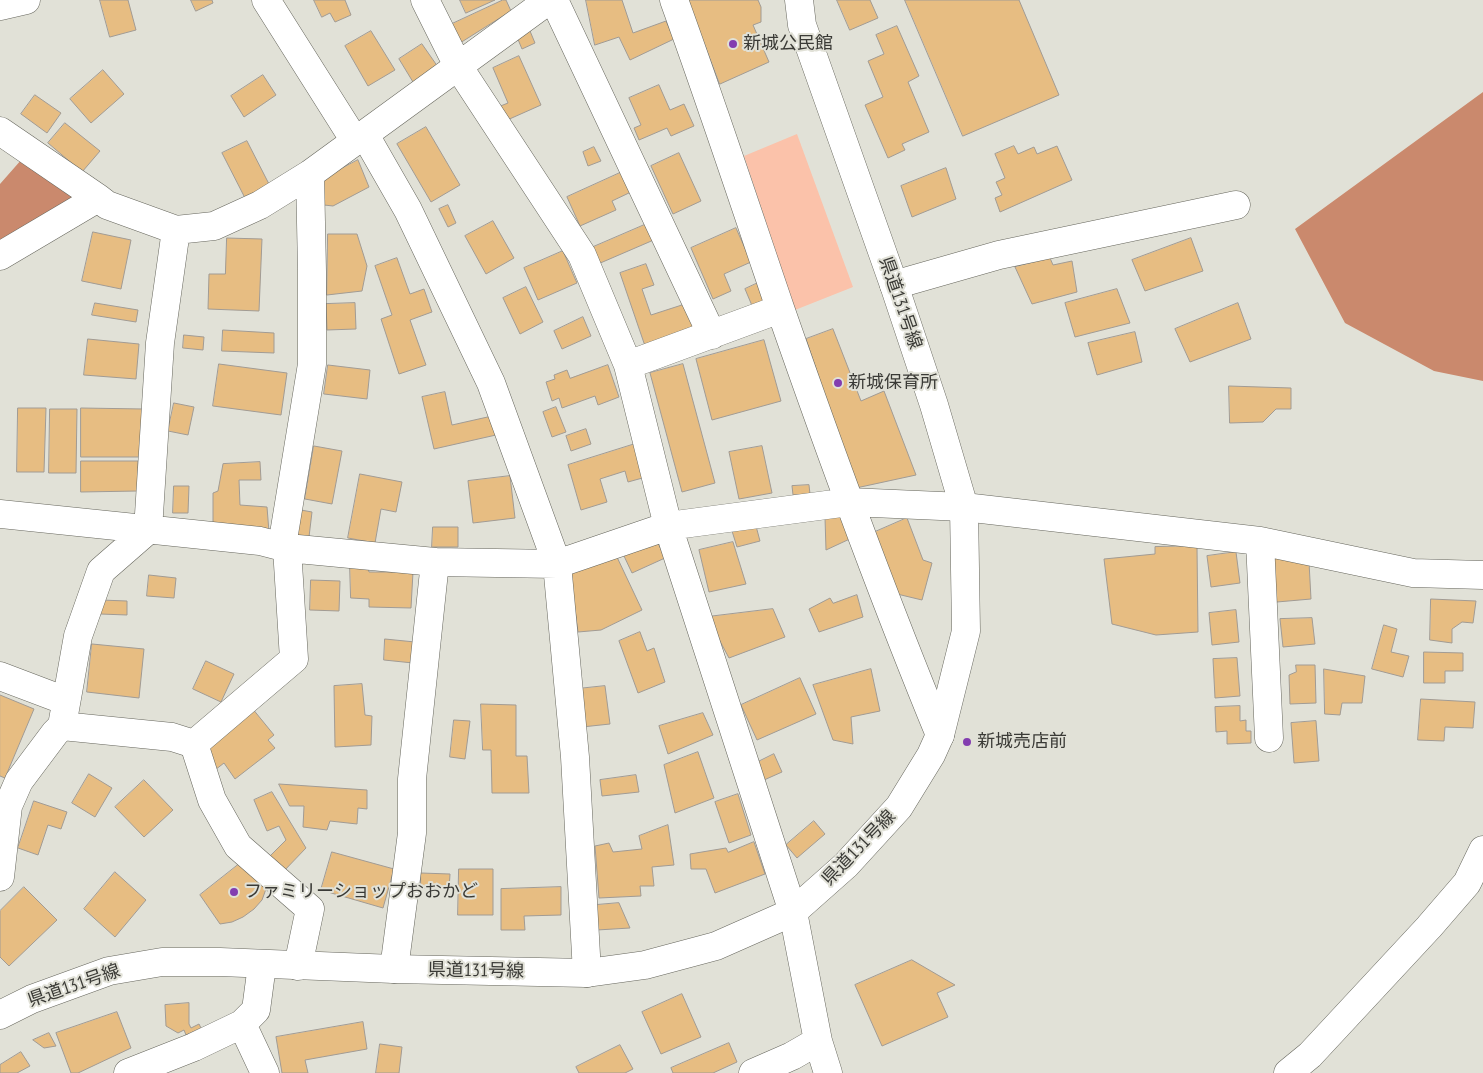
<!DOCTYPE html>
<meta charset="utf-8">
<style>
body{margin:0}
canvas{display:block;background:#e1e1d7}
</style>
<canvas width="1483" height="1073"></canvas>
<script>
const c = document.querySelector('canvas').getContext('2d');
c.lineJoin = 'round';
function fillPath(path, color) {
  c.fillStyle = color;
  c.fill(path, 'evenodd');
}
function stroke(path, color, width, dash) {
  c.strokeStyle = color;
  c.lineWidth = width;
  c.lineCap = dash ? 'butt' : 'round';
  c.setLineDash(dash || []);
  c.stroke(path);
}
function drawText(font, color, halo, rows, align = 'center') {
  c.font = font + ' "PT Sans Narrow","Noto Sans JP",sans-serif';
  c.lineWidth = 4;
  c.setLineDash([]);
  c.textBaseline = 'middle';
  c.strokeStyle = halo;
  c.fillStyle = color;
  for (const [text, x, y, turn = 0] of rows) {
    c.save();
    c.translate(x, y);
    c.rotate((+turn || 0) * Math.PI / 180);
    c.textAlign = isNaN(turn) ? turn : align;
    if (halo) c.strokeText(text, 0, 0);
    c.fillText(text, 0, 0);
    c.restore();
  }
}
fillPath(new Path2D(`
 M797,134L853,287L795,310L744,156Z`), '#fbc2aa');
fillPath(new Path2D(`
 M1483,92V381L1434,371L1345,323L1295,229Z
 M22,159L79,197L0,245V184Z`), '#ca896d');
const building = new Path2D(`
 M100,0H128L136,30L110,37Z
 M191,0H212L213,3L196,11Z
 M314,0H345L351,15L335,22L330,13L322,17Z
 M460,0H495L466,13Z
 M503,0H506L511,11L460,43L452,24Z
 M586,0H622L633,33L666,21L674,39L630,60L619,37L595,45Z
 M688,0H758L761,7V22L753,25L769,62L720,84Z
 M837,0H870L878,18L850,30Z
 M905,0H1019L1059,95L963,136Z
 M897,26L919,76L908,82L929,132L902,144L905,150L888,158L865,105L883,97L868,61L884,54L876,35Z
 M371,31L395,70L368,86L345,46Z
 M530,31L535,43L522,49L517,37Z
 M422,44L438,67L413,82L399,59Z
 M519,56L541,105L505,121L498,107L508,103L493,68Z
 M103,70L124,94L91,123L70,99Z
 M263,75L276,95L244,117L231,96Z
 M659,85L670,110L684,104L694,126L671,136L667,128L639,140L634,128L641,125L629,98Z
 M35,95L61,113L47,133L21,114Z
 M65,123L100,151L82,172L48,143Z
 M426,127L460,185L431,202L397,144Z
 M247,141L270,186L245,198L222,153Z
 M1014,146L1018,154L1034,147L1037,154L1057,146L1072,180L1000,212L995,198L1002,195L996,182L1005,178L995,154Z
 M594,147L601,161L588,166L583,152Z
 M679,153L701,201L673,214L651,166Z
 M358,160L369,187L333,206L324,205L322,179Z
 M946,168L956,199L912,217L901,186Z
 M622,172L631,192L612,201L616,210L580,226L567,197Z
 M448,205L456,223L448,227L439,209Z
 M493,221L514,258L486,274L465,236Z
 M649,223L656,239L598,264L591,248Z
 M736,228L751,262L724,274L731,291L713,299L691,248Z
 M93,232L131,240L121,289L82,281Z
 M328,234H357L367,266L362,291L327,295Z
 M227,238L262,239L259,311L208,309L209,274H225Z
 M1191,238L1203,271L1145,291L1132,260Z
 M563,251L577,283L538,300L524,268Z
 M397,258L410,294L424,289L432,312L410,320L426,365L399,374L381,319L392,315L375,266Z
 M1050,258L1053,265L1072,261L1077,292L1032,304L1015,267Z
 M646,264L654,285L642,289L651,315L688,303L697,328L645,346L620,273Z
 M760,282L769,301L753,308L745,289Z
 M526,287L543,322L520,334L503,298Z
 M1117,289L1130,323L1075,337L1065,303Z
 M95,303L138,310L136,322L92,315Z
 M355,303L356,329L327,330L326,304Z
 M1238,303L1251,339L1190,362L1175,329Z
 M583,317L591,336L562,349L554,331Z
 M833,329L861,401L884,391L916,475L856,488L806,339Z
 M223,330L274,333V353L222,351Z
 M1135,332L1142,362L1097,375L1088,343Z
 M184,335L204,337L203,350L183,348Z
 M88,339L139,344L136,379L84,375Z
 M764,340L781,401L712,420L696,359Z
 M219,364L287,373L281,415L213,406Z
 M683,364L715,483L682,492L650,373Z
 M328,365L370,370L367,399L324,394Z
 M608,365L619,397L598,405L595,396L562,408L559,398L552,401L546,382L555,379L554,375L567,370L570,378Z
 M1229,386L1291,388V409H1276L1263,422L1230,423Z
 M445,392L452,425L492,416L496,435L434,449L422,397Z
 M174,403L194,407L188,435L168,431Z
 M556,407L566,432L552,437L543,412Z
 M18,408H46L44,472H17Z
 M81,408L144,409L139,457H81Z
 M50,409H77L76,473H49Z
 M586,429L591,444L571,451L566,436Z
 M635,444L646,477L628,482L625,471L600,479L607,502L581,510L568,465Z
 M314,446L342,451L332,504L305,499Z
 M762,446L772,493L739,499L729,452Z
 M81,461H138V491L81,492Z
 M260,462L261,480H239L240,505L267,507L269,532L213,524V493L218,491L223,464Z
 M360,474L402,482L396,512L381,509L375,543L348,538Z
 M510,476L515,518L473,523L468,481Z
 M809,485L810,494L793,495L792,486Z
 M174,486H189L188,513H173Z
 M301,510L312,512L309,537L297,535Z
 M845,515L854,537L826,550L825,518Z
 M907,518L923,560L932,563L922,600L897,594L875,532Z
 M756,526L760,541L737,547L732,531Z
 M433,527H458V547H432Z
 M657,541L665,558L632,573L624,556Z
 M733,542L746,584L709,592L699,550Z
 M1197,546L1198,632L1156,635L1112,624L1104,559L1155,554V547Z
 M1236,552L1240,583L1211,587L1207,556Z
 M616,555L642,610L601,630L578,632L570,573Z
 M1273,557L1309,562L1311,599L1277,602Z
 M350,566L368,567L369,572H413L411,608L369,607V599L351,598Z
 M149,575L176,578L174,598L147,596Z
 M311,580L340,581L339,611L310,610Z
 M857,595L863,617L819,632L809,609L830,598L833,603Z
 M1431,599L1476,601L1473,623L1462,622L1452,629V643L1430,640Z
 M101,600L127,601V615L100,614Z
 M773,609L785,637L729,658L707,617Z
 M1236,610L1239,642L1212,645L1209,613Z
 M1312,618L1315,644L1283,647L1280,619Z
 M1384,625L1397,629L1391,652L1409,656L1403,677L1372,669Z
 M640,632L647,651L654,648L665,682L638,693L619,641Z
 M385,639L415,642L413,663L384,660Z
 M92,644L144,649L139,698L87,692Z
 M1424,652L1463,653V671H1445V683H1424Z
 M1237,658L1240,696L1215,698L1213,659Z
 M206,661L234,674L221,702L193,689Z
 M1296,665H1315L1316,703L1290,704L1289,675L1296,672Z
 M871,669L880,711L851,717L853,744L833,740L813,685Z
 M1324,669L1365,676L1362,703H1342L1340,715L1325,714Z
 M800,678L816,714L757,740L741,705Z
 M362,684L365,715L372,716L371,745L335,747L334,686Z
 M605,686L610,724L582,727L577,689Z
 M0,695L34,709L5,778L0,776Z
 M1421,699L1475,702L1473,728L1445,727L1444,741L1418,740Z
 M481,704L516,705V756H527L529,793H492L491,750H483Z
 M1240,706V721L1246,720V731H1251V743L1227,744V731L1216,732L1215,707Z
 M252,708L274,735L268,740L275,748L235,779L224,763L215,770L208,744Z
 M703,713L713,735L668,754L659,726Z
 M454,720L470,721L465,759L450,757Z
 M1316,721L1319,761L1294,763L1291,723Z
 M698,752L714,798L675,813L664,765Z
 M774,754L782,772L764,780L756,763Z
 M89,774L112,788L95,817L72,803Z
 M636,775L639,792L602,796L600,780Z
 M144,780L173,810L144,837L115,807Z
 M279,784L367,790V809L358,808L357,824L330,821L327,830L303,827L304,806H290Z
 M272,792L306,848L282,873L268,858L286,840L279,826L267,831L254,800Z
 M738,794L751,835L729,843L715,802Z
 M34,801L67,812L61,829L48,825L38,855L18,848Z
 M814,821L825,834L797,858L786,845Z
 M668,825L674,865L652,867L654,886H640L641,896L599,898L595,846L609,843L613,852L642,849L639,836Z
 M754,842L765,874L715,893L706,869H691L690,854L726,848L728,852Z
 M332,852L394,869L383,908L321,890Z
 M243,861L266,889L262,900L254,909L243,917L232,922L220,924L200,895Z
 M459,869H493V915H458Z
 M115,872L146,900L115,937L84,909Z
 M421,873L450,874L449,890L421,888Z
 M24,887L57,920L9,966L0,957V911Z
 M561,887V915L524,916L525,930H501V889Z
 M619,903L630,928L597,930L596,905Z
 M912,960L955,985L937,993L948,1017L882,1046L855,985Z
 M682,994L701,1037L661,1054L642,1012Z
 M189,1003V1024L191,1028L199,1024L201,1028L186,1035L184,1030L178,1033L166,1026L165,1005Z
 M117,1012L131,1048L78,1073H71L56,1033Z
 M363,1022L367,1049L305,1060L308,1073H282L276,1037Z
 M49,1033L56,1046L44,1048L33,1040Z
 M729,1043L737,1062L713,1073H673L671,1068Z
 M380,1044L402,1047L399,1073H376Z
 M620,1045L633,1069L625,1073H579L576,1067Z
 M21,1052L30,1066L17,1073H0V1065Z`);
fillPath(building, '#e7bd82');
stroke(building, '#a19b94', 1);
const minor = new Path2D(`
 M266,0L355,141
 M425,0L458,66L582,255L628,365L668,526L793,912L818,1041L828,1073
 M554,0L712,335
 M674,0C711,102 745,205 780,308C830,452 882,594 940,735
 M0,6L26,0
 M0,131L98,198
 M365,135L408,210L491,383L557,564L575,757L587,973
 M176,230L160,343L148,530L101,571L78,636L62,726L172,737L194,744
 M0,256L98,198L107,205L176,230L214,226L260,205L310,174L549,0
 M894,285L999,255L1236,205
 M628,365L780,309
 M0,514L260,541L287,548L435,562L557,564L668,526L849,502L964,507L1260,541L1413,573L1483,575
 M1260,541L1269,738
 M282,546L312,364V271L310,174
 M287,548L294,659L194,744L212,800L238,846L310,909L298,966
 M0,676L66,701
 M0,877L8,806L19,781L55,733L62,726
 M394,969L412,833V779L435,562
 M242,1024L265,1073
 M128,1073L194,1047L242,1024L256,1010L262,965
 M753,1073L792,1056L818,1041
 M1288,1073L1310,1055L1429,927L1467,883L1483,850`);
const major = new Path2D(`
 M0,1015L32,999L109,971L162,962H220L394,969L587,973L645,965L716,946L793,912L846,865L899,807L931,755L940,735L966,631L964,507L934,405L894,285L802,25L799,0`);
stroke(minor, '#66665d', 29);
stroke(major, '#66665d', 29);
stroke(minor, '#fff', 28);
stroke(major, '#fff', 28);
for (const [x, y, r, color] of [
 [733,44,5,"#833db0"],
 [838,383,5,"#833db0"],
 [967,742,5,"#833db0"],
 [234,892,5,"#833db0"]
]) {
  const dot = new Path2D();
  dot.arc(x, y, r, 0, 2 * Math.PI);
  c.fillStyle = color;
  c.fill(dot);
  stroke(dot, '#e1e1d7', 2);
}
drawText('18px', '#3a3a36', '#e1e1d7', [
 ["新城公民館",743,44],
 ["新城保育所",848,383],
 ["新城売店前",977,742],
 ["ファミリーショップおおかど",244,892]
], 'left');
drawText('18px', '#3a3a36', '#e1e1d7', [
 ["県道131号線",900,303,71],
 ["県道131号線",859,848,-46],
 ["県道131号線",476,971,1],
 ["県道131号線",74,986,-19]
]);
</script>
